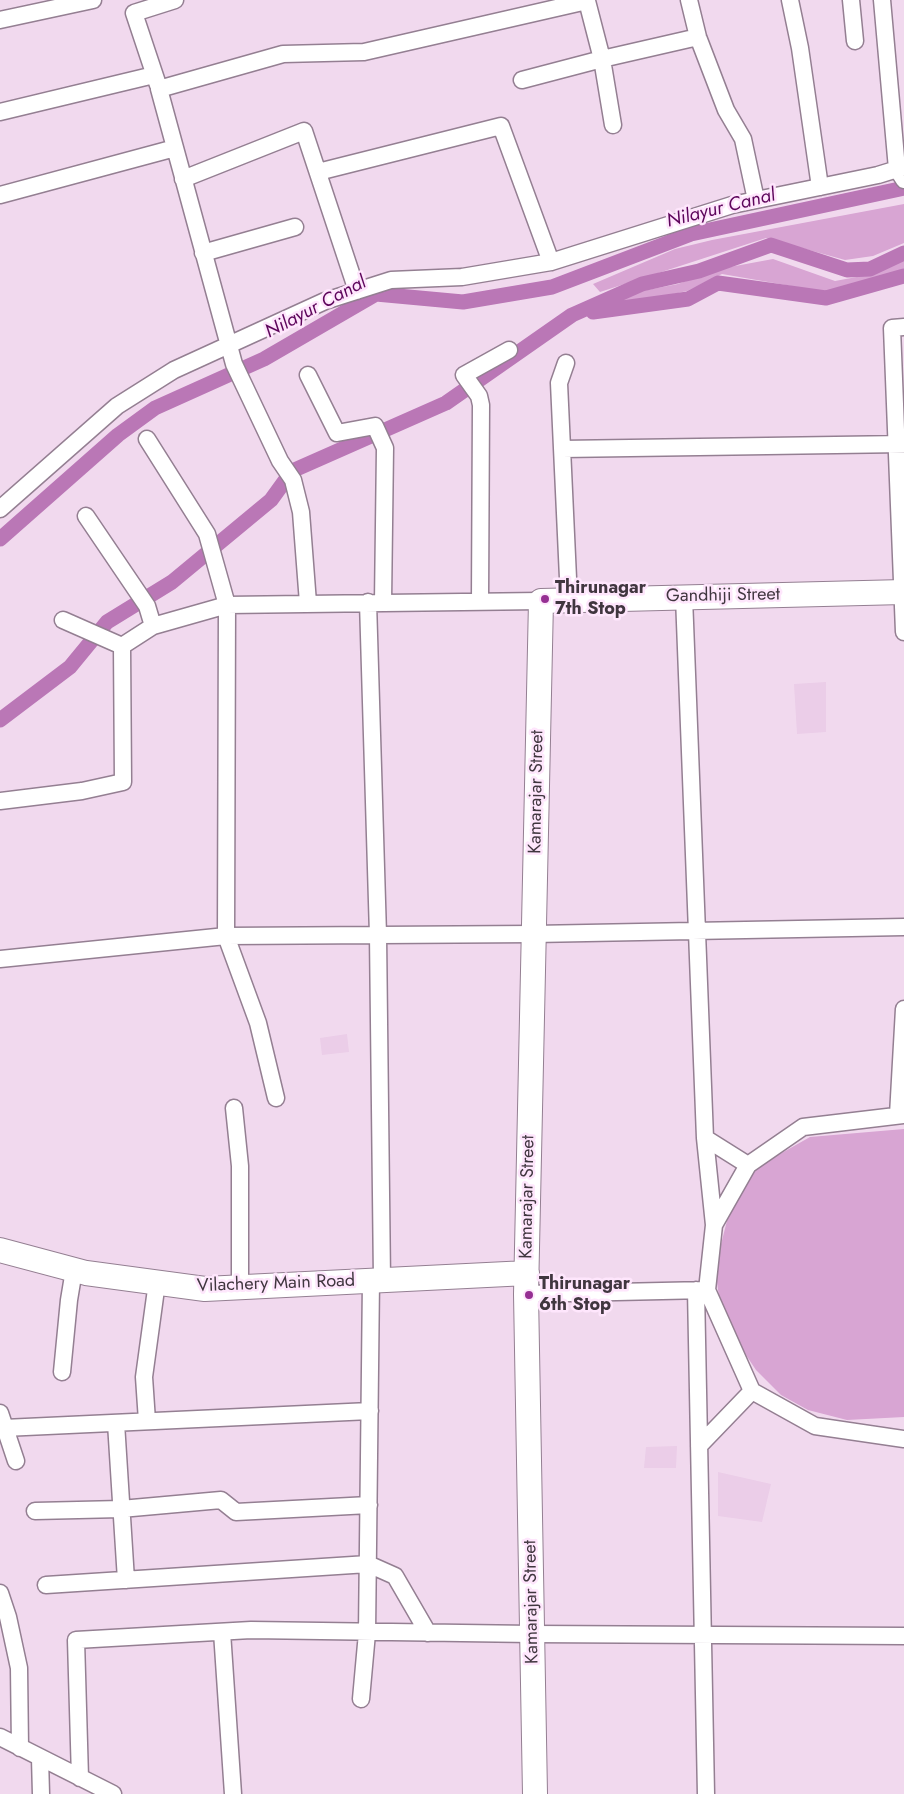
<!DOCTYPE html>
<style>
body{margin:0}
canvas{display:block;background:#f1d9ee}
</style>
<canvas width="904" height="1794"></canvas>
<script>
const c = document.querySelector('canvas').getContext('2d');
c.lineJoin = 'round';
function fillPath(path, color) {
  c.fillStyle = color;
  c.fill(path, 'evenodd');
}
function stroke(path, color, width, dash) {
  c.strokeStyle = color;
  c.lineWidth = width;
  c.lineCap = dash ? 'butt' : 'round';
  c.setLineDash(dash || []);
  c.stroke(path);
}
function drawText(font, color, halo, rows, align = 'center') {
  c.font = font + ' Jost,sans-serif';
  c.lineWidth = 5;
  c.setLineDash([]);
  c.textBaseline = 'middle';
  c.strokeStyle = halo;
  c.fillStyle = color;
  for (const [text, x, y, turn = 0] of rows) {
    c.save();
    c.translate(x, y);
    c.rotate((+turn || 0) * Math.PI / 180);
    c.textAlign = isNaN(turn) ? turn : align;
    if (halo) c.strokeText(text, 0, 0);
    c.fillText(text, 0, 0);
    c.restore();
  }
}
fillPath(new Path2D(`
 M826,682V732L797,734L794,684Z
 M347,1034L349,1052L322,1055L320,1038Z
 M677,1446L676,1468H644L646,1447Z
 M718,1472L771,1484L762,1522L718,1516Z`), '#ebcde8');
fillPath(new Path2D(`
 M904,204V243L873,256L845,260L766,238L600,292L593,284L675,249L712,240Z
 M773,259L835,281L862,276L904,260V270L826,292L722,274L687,291L624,305L617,301L627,294L678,284L719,269Z
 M904,1129V1417L847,1420L808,1410L781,1395L756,1370L734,1337L720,1304L715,1268L731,1205L757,1167L810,1137Z`), '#d8a5d3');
stroke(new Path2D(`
 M593,312L688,299L718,283L826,298L904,276
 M0,539L118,435L155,408L264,359L376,294L463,302L552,287L691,234L904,188
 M0,720L70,667L107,622L172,582L271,500L292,471L446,403L572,315L642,284L699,271L771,245L847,270L870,269L904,253`), '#ba77b6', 15);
const street = new Path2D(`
 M689,0L698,37L726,110L743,139L756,200
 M790,0L800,48L820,187
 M851,0L855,41
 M882,0L897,169L904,180
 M0,20L93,0
 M522,80L602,59L613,125
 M158,85L134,13L175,0
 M0,112L154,75
 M318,172L501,126L551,262
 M183,179L304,131L357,291
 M0,195L175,148
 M203,253L295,227
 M904,327L892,328L904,632
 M566,363L559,383L569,600
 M308,375L337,433L375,426L385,448L383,602
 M562,449L904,444
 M0,509L117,406L174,370L325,301L391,280L462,277L551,262L732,205L878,175L904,167
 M86,516L147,606L153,626
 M684,597L705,1138L748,1165
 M480,600L481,405L479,396L464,375L509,350
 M368,602L378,935L382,1280
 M308,603L301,512L293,480L280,461L234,364L159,89L283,54L364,52L587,1L602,59L698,37
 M63,620L122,646
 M0,801L82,791L123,782L122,646L153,626L227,605L207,534L147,439
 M0,959L226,936L227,605L541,601
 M276,1098L258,1023L226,936L534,934L904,927
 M234,1108L240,1166V1287
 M898,1115L904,1009
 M904,1115L803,1127L748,1165L714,1225L707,1290L752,1391L815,1426L904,1439
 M705,1138L714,1225
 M696,1290L706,1794
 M526,1294L707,1290
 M62,1372L69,1300L74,1270
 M0,1413L16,1461
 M147,1421L144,1377L157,1282
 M116,1423L126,1580
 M4,1428L370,1411
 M699,1446L752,1391
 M35,1511L121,1509L221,1500L236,1512L369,1505
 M46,1585L368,1564L395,1576L428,1633
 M0,1593L8,1617L19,1668L20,1748
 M222,1632L233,1794
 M361,1699L367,1633L371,1280
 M0,1737L113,1794
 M40,1758L41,1794
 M80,1778L76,1640L251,1630L532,1634L904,1636`);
const secondary = new Path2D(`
 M0,1250L86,1273L205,1289L527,1273
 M535,1794L526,1294L541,601L904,592`);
stroke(street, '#947f92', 19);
stroke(secondary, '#947f92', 26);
stroke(street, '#fff', 16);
stroke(secondary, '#fff', 24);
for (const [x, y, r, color] of [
 [545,599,5,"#962f93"],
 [529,1295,5,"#962f93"]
]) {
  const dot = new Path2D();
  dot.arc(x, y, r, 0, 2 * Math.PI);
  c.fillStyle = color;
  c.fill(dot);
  stroke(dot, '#fee6fc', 2);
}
drawText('bold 18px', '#40363f', '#fee6fc', [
 ["Thirunagar",555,589],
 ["7th Stop",555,610],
 ["Thirunagar",539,1285],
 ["6th Stop",539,1306]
], 'left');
drawText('18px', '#40363f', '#fee6fc', [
 ["Gandhiji Street",723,596,-1],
 ["Kamarajar Street",537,792,-89],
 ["Kamarajar Street",528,1197,-89],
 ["Vilachery Main Road",276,1284,-2],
 ["Kamarajar Street",532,1602,-91]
]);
drawText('italic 19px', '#5d055b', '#fee6fc', [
 ["Nilayur Canal",721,209,-14],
 ["Nilayur Canal",316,308,-28]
]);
</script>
